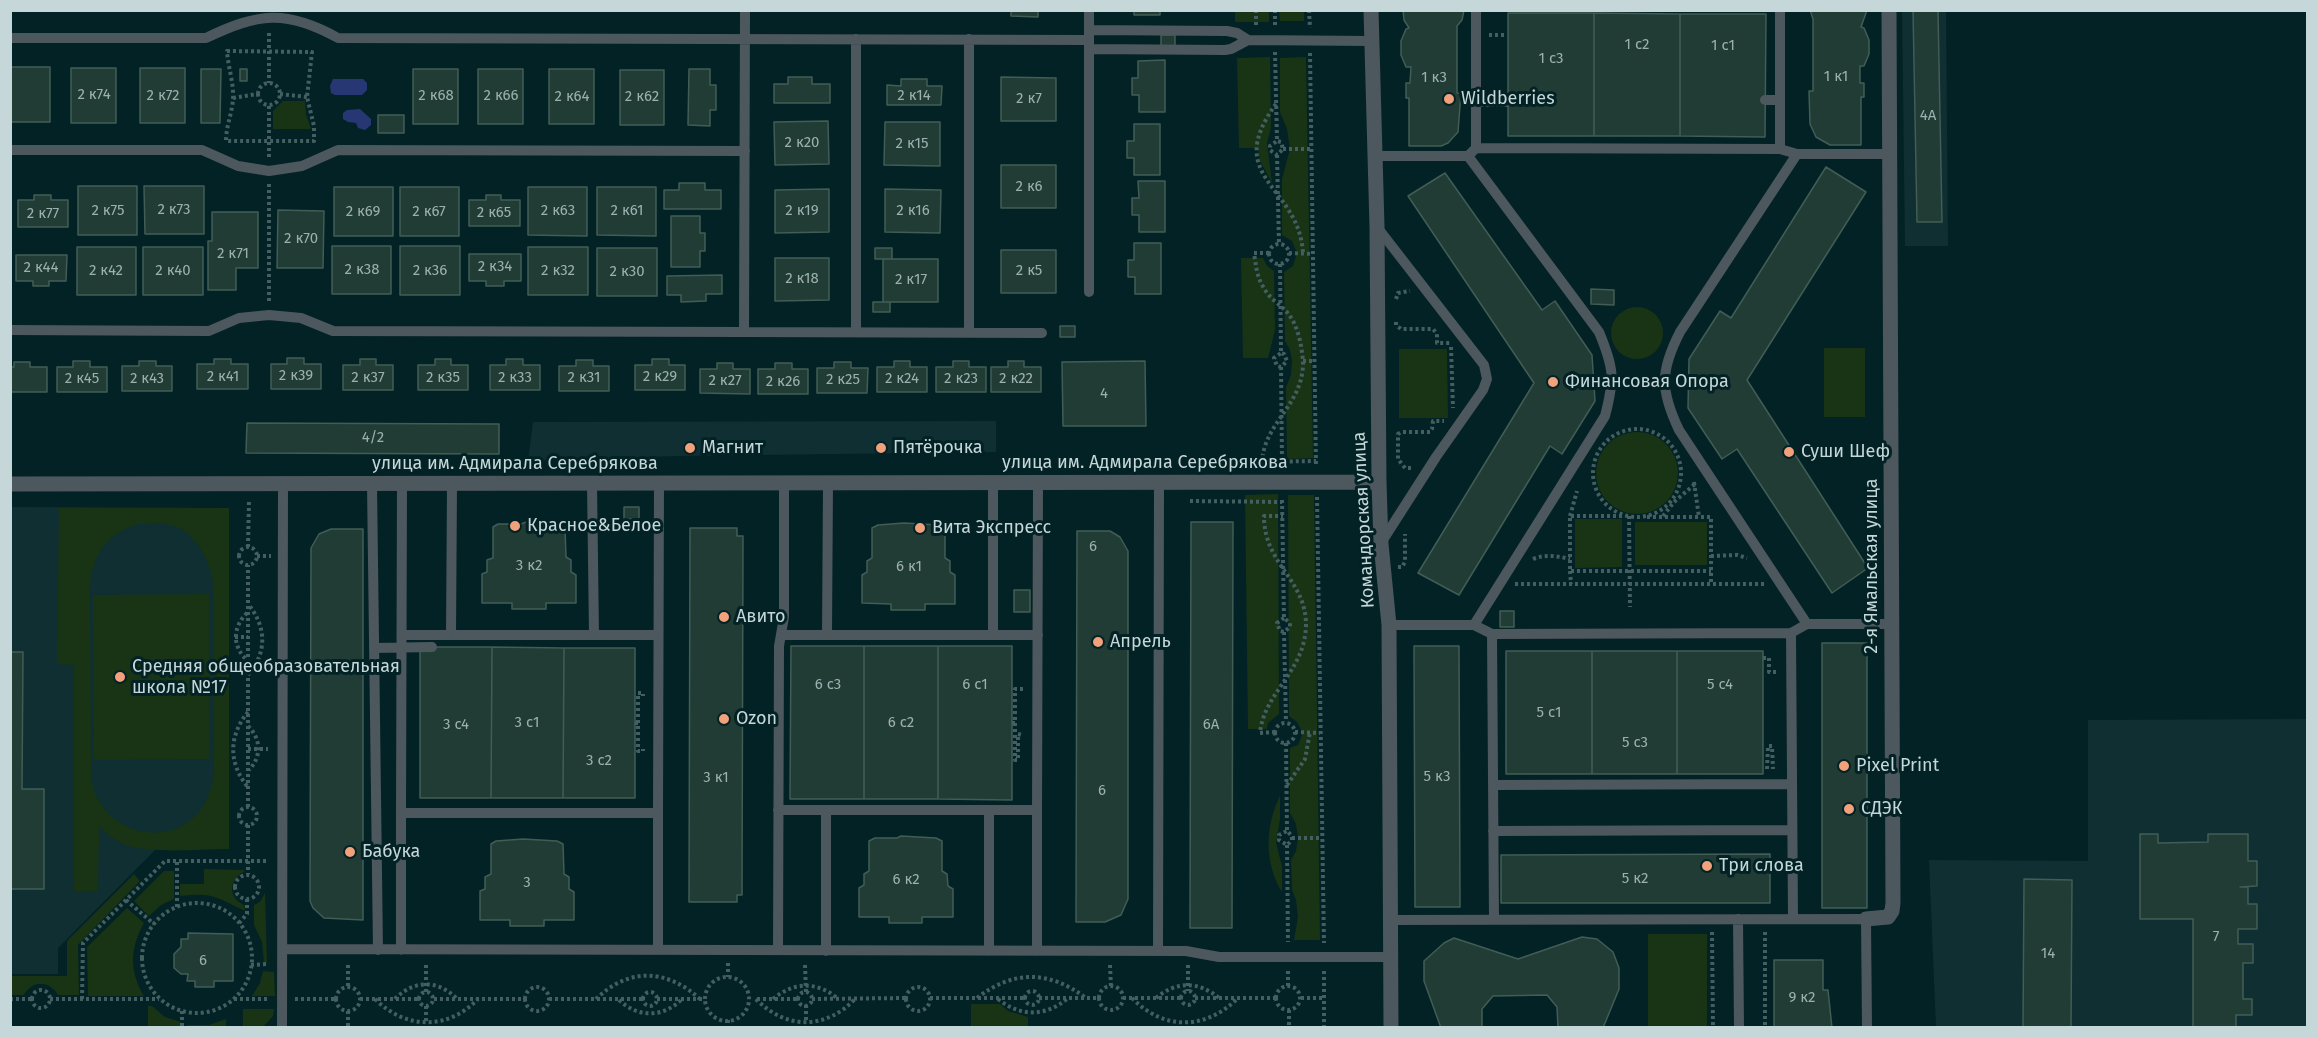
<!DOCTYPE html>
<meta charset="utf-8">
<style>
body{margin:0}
#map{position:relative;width:2318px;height:1038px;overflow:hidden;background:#032225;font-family:"Fira Sans",sans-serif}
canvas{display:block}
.frame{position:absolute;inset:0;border:12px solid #c6d7d9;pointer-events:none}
</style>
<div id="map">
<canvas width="2318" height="1038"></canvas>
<div class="frame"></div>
</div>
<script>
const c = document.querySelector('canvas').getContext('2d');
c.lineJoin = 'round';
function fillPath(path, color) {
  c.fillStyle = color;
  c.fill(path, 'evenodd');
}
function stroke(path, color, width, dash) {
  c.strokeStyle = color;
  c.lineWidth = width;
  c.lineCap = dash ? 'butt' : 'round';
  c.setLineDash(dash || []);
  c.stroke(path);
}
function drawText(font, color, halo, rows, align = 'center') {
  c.font = font + ' "Fira Sans",sans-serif';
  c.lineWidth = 6;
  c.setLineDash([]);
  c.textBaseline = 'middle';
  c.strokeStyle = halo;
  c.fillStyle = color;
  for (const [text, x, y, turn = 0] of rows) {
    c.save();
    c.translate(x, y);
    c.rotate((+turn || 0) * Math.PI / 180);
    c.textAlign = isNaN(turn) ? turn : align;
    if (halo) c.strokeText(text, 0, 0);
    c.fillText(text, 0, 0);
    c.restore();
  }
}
fillPath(new Path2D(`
 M1902,11H1946L1948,246H1905Z
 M996,421V452L677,456L528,461L533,422Z
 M11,507L229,508V849H156L58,948V974H11Z
 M2307,719V1027H1936L1929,860L2088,861V720Z`), '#0f2f32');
fillPath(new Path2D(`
 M1235,11H1269V22H1235Z
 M1279,11H1304V21H1280Z
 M1270,57L1271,128L1267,143L1272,183L1260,161L1258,148H1239L1237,58Z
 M1306,57L1313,458L1287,459L1286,387L1291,375L1292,360L1290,350L1285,341L1284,272L1293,266L1297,253L1292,241L1282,235V179L1290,149L1287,129L1280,112V58Z
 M283,101H305L306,114L311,129H273V111Z
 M1241,258H1263L1267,266L1274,271L1275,330L1268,358H1243Z
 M1611 333a26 26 0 1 1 52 0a26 26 0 1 1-52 0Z
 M1824,348H1865V417H1824Z
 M1399,349H1447L1448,418H1399Z
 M1596 473a41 41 0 1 1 82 0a41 41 0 1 1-82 0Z
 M1278,494L1279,714L1268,723L1267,729H1248L1245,495Z
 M1288,495H1314L1320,940H1294L1298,917L1296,900L1292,890L1291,860L1296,851L1298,838L1296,824L1290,813V748L1298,745L1303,733L1297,722L1289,716Z
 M56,508H229V849C200,849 152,854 126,845C115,841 107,834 99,826L98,891H74V665L57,664L59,510L56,509ZM138,524C147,524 158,523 167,524C194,529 208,557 213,581L214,774C211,787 208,802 199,812C170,846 116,836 97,797C94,792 93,785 91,780L90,583C95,551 107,534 138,524Z
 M1575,519H1622V567L1575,568Z
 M1635,522H1707V565H1635Z
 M209,594L210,759L94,760L93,595Z
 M1280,796V819L1276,843L1282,866V892C1264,863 1265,826 1280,796Z
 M204,869L244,870V872C228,880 228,898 244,905L245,911C218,898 213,892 180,896V884H204Z
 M164,871H174V899L161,905L149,916L134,901Z
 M134,874L140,881L78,945L79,995H58C49,980 32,980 24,995H11V976H67V941Z
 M265,893L267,963H264L262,942L254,925V905L260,902Z
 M127,908L144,923C130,948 129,971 144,996H88L87,947Z
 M1648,934H1707V1027H1648Z
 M263,971L274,972L275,996H252L260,983Z
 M971,1004H1000L1008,1011L1028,1017V1027H971Z
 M148,1006H152L165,1017L181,1022V1027H148Z
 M243,1009H274L273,1016L263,1027L243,1028Z
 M226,1019V1027H187V1025H209Z`), '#183415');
fillPath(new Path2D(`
 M333,79H363L367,83V90L362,95H335L331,93L330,86Z
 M360,109L371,119V125L365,130L358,128L356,123L348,122L343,119V113L347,110Z`), '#273773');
const building = new Path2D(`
 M1011,10H1038V17L1011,16Z
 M1134,10H1160V15H1134Z
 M1464,10L1462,20L1457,26V93H1461L1458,132L1448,143L1441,146H1409V98H1406V83H1410L1411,67H1406L1401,55V41L1406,29L1409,28L1404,20L1403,10Z
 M1867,10L1861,27L1864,28L1869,40V54L1864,66H1860V83H1864V97H1861V145H1830L1816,137L1810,124L1809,91H1813V19L1810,10Z
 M1913,10H1938L1942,222H1917Z
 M1508,13H1594V136H1508Z
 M1594,13L1680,14V136H1594Z
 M1680,14H1766L1765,137L1680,136Z
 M1161,35H1175V46H1161Z
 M1165,60V112H1139V95H1132V78H1138V61Z
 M10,67H50V122H10Z
 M71,68H116V123H71Z
 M140,68H185V123H140Z
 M201,69H221L220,123H201Z
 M240,69H247V81H240Z
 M413,69H458V124H413Z
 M478,69H523V124H478Z
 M549,69H594V124H549Z
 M689,69H710V85H716V110H710V126L688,125Z
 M620,70H664V125H620Z
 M788,77H812V84H830V103H774V84H788Z
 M1001,77L1056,78V121H1001Z
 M901,79H927V86H942L941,105H887V85L901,86Z
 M378,115H404V133H378Z
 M828,121L829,164L775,165L774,122Z
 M885,122H940V166L884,165Z
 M1134,124H1160V175H1134V158H1127V141H1134Z
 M1001,165H1056V208H1001Z
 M1826,167L1866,192L1747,380L1868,568L1832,593L1737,449L1722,459L1688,408L1689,359L1720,311L1731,318Z
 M1445,173L1542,310L1555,301L1592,355L1595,401L1562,454L1550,446L1459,595L1418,573L1534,383L1408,196Z
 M1138,181H1165V232H1139V215H1132V198H1139Z
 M679,183H705V190H721V209H664V190H679Z
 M78,186H137V235H78Z
 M144,186H204V234H145Z
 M334,187H393V236H334Z
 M400,187H459V236H400Z
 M528,187H587V236L528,235Z
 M597,187H656V236L597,235Z
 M829,189V232L775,233V190Z
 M885,189L941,190L940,233L885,232Z
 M34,195H51V200H68V227H18V200H34Z
 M486,195H501V200H520V226H469V200H486Z
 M278,210L324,211L323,268H277Z
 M212,212H258V268H236V290H208V241H212Z
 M671,216H700V233H705V251H700V267H671Z
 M1134,243H1161V294H1135V277H1128V260H1134Z
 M332,246H391V294H332Z
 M400,246H460V295H400Z
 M77,247H136V295H77Z
 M143,247H203V295H143Z
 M528,247H588V295H528Z
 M597,248H657V296H597Z
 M875,248H892V259H875Z
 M1001,250H1056V293H1001Z
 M469,254H521V281H504V286H486V281H469Z
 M16,255H67L66,281H49V286H33V281H16Z
 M775,258H829V300L775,301Z
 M883,259H938V302H883Z
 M722,275V294H706V301L681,302V295H667V276Z
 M1591,289L1614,290V305L1591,304Z
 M873,302H890V312H873Z
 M1060,326H1075V337H1060Z
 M287,358H304V364H321V389H271V364H287Z
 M214,359H231V364H248V389H197V364H214Z
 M360,359H376V365H393V390H343V365H360Z
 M435,359H451V365H468V390H418V365H435Z
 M506,359H523V365H540V390H490V365H506Z
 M652,359H669V365H685V390H635V365H652Z
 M576,360H593V366H609V391H559V366H576Z
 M73,361H90V367H107V392H57V367H73Z
 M139,361H156V366H172V391H122V366H139Z
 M894,361H910V367H927V392H877V367H894Z
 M953,361H969V367H986V392H936V367H953Z
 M1008,361H1024V367H1041V392H991V367H1008Z
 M1145,361L1146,426H1063L1062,362Z
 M14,362H30V367H47V392H10V367H14Z
 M834,362H851V368H868L867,393H817V368H834Z
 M717,363H733V369H750V394L700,393V369H717Z
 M775,363H792V369H808V394H758V369H775Z
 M247,423L499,424V454L246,453Z
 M624,507H639V519H624Z
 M529,521L538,524H559L565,528L566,557L571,560V572L576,575V603H546V609H512V603H482V574L487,572V560L493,558V527L498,524H521Z
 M1191,522H1233L1232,928H1190Z
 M904,523L939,525L945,528V558L950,561V572L955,575V604H925V610H891V604L862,603V575L867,572V561L872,558V528L878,525Z
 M690,528H737V536H743L742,895H737V902H689Z
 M331,529H363V920L324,918L313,908L310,901L311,548L319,534Z
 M1077,531H1110L1120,537L1128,551V899L1121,915L1105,922H1076Z
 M1014,590H1030V612H1014Z
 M1500,611H1514V627H1500Z
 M1822,643H1867V908H1822Z
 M791,646H864V799H790Z
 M864,646H938V799H864Z
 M938,646H1012V800L938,799Z
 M1414,646H1459L1460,907H1415Z
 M420,647H492L491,798H420Z
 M492,647L564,648L563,798H491Z
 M564,648H635V798H563Z
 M1506,651H1592V774H1506Z
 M1592,651H1677V774H1592Z
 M1677,651H1763V774H1677Z
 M10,652H23L22,789H44V889H10Z
 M2140,834H2158V843L2208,842V834H2248V861H2257V886L2240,887H2248V904H2257V929H2238V944H2253V963H2243V999H2252V1015H2236V1028H2193V919H2140Z
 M901,836L936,838L942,841V871L947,874L948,886L953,889V917H922V923H889V917H859V888L864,885V874L869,871V841L875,838H897Z
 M523,839L557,841L563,844L564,874L569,877V889L574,892V920H544V926H510V920H480V891L485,889V877L491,874V844L496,841Z
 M1770,854V903H1501V855Z
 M2024,879L2072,880L2071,1028H2023Z
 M188,933L233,934V981H214V987H195V981H187L188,974H181L174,968V954L181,947V939H188Z
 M1582,937L1597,939L1613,952L1619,968V989L1603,1028H1558L1557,1007L1547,995L1493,996L1482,1009V1028H1441L1424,981V961L1444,943L1454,938L1518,959Z
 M1774,960H1823V990H1828L1832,1028H1774Z`);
fillPath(building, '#213c34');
stroke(building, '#415d55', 1.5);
stroke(new Path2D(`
 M1256,10V25H1259
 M1275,10V27
 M1309,10L1310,28
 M269,33V83
 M1489,35H1505
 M227,51L312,52L307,97L314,126V141H226C226,126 232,114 233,99C234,83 228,67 227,51Z
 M1275,52L1277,141L1281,142L1283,149L1277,155L1270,150V146L1277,141
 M1310,53L1316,466
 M258 94a11 11 0 1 1 22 0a11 11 0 1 1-22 0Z
 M280,94L307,97
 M233,98L257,94
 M1276,104C1221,179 1300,185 1303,254
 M269,106V158
 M1283,149H1312
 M1277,155L1279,245
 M269,184V302
 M1269 254a10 10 0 1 1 20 0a10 10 0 1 1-20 0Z
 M1269,253H1254C1256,266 1257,278 1264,288C1269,298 1279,304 1286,311C1298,324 1302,346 1303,363C1303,405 1264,423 1262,462L1316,461
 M1289,253L1313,254
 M1280,264L1281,353L1284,354L1287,361L1281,367L1277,366L1274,358L1281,353
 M1396,299L1398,293L1410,291
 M1396,322V325L1401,329H1433L1437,334V343H1450
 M1451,347L1453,408
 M1303,361H1315
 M1281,367L1282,462
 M1593 473a44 44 0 1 1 88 0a44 44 0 1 1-88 0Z
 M1411,468H1405L1398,459V434L1401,432H1430L1432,429L1433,421H1444
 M1694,482L1699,517
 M1317,497L1324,943
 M1282,500L1284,618L1290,623V627L1284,632L1280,631L1277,623L1284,618
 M1190,501L1282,502
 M1570,516L1577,491
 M1622,516H1570V571H1711
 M1629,516L1630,607
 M1663,516L1674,502L1695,484
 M1647,517H1711V584
 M248,547L249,500
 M239 556a9 9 0 1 1 18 0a9 9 0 1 1-18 0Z
 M257,556H271
 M1711,556L1737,555L1747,558
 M1533,559C1546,554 1557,556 1570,559
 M1398,567H1402L1405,562V534
 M1570,571L1571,584
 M1515,584H1765
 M247,613C232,628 232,647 248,661
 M1284,632L1286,722
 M235,637H248
 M1763,658H1769V672H1779
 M248,675C267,653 267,627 248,604
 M635,723H638V751H643V749
 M638,723V693H643V696
 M1012,723H1015V689H1025
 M1015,723V760H1018V734L1022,735
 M1275 733a10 10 0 1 1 20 0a10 10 0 1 1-20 0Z
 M248,726C261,739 262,756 249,770
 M1275,732L1260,733C1264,692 1305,672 1306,625C1306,579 1264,565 1264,516H1283
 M1295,732L1320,733
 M1286,743L1287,831L1292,836V840L1287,845L1279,840V835L1287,831
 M248,749H268
 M1767,769L1768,746H1772L1773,769
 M1287,785L1305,759L1310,732
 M247,786C228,762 229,735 248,712
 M248,807V565
 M239 816a9 9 0 1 1 18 0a9 9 0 1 1-18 0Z
 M248,825V874
 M1292,838H1322
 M1287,845L1288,942
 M235 887a12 12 0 1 1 24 0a12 12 0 1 1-24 0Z
 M126,900L154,924
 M142 958a55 55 0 1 1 110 0a55 55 0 1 1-110 0Z
 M177,907V861
 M239,923L247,914V899
 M1712,932L1713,1028
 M1765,932V1028
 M728,963V977
 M251,965L268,964
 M348,965V987
 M426,965V993
 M805,965L806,992
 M1110,965L1111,987
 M1188,965V991
 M1288,971V986
 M1324,971V1028
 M705 999a22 22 0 1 1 44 0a22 22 0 1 1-44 0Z
 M1276 998a12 12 0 1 1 24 0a12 12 0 1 1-24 0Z
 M1099 998a12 12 0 1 1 24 0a12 12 0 1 1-24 0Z
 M336 999a12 12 0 1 1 24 0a12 12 0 1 1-24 0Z
 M906 999a12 12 0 1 1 24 0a12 12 0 1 1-24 0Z
 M525 999a12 12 0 1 1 24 0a12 12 0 1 1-24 0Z
 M32 999a9 9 0 1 1 18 0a9 9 0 1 1-18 0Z
 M1181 998a7 7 0 1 1 14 0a7 7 0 1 1-14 0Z
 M1025 998a7 7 0 1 1 14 0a7 7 0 1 1-14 0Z
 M419 999a7 7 0 1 1 14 0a7 7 0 1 1-14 0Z
 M643 999a7 7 0 1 1 14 0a7 7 0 1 1-14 0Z
 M798 999a7 7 0 1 1 14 0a7 7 0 1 1-14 0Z
 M930,998H1024
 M977,998C1013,970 1049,970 1086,998
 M1039,998H1099
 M1123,998H1181
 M1132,998C1164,1031 1206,1030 1238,998
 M1156,998C1176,981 1199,981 1219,998
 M1195,998H1276
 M1301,998H1324
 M10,999H31
 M50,999H159
 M82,999L83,943L165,861H268
 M234,999H270
 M295,999H336
 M360,999H419
 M375,999C406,1030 448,1030 478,999
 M395,999C413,980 438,979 457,999
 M434,999H525
 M549,999H642
 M596,999C629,967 667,969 700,999
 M657,999H702
 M756,999C786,1030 826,1030 856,998
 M757,999H798
 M773,999C793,982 817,981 837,998
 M812,999L906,998
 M998,999C1020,1017 1046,1017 1068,998
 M619,1000C638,1018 663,1018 682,999
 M806,1005V1022
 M426,1006V1023
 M1289,1010V1028
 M182,1011V1028
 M348,1011V1028
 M728,1020V1028`), '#445f61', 4, [3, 3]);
stroke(new Path2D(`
 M1476,10V148
 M1780,10V149
 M1089,30L1227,31L1237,33L1248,40
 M10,38H206C258,13 286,9 338,38L1089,40
 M1089,49L1225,50L1231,49L1248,40L1371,41
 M1765,100H1780
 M1476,102H1508
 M10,150H202L238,166L269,171L302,166L338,150L745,151
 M1797,154L1680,332C1660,371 1660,390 1679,430L1807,624
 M1374,156H1468L1476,148L1780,149L1797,154H1889
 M1468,156L1599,332C1614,368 1615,378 1605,416L1474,625
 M1377,227L1484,365L1487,379L1483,390L1436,457L1381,543
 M1089,292V10
 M10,330L209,331L239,318L269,315L301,318L333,331L744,332L745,10
 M744,332L1042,333
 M856,332V39
 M969,333V39
 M592,483L594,635
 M372,484L378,950
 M402,484L401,813H658L659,483
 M1389,625H1474L1492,634L1791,633L1807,624H1892
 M1791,633L1793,919
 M1492,634L1494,919
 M402,635H658
 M451,635L452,484
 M781,635H1038
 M827,635L828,483
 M993,635V483
 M374,648L432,647
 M1493,785L1792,784
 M778,810H1037L1038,483
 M1493,831L1792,830
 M1738,919L1739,1028
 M1389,920L1866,919L1867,1028
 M283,949L1186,951L1219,957H1389
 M401,950V813
 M658,950V813
 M778,950L779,646L784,617V483
 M826,951V810
 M989,951V810
 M1037,951V810
 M1158,951L1159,483
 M282,1028L283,484`), '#4d575e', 10);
stroke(new Path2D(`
 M1371,10L1377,227L1379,482L1381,544L1389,625L1391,1028
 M10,484L1379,482
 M1866,919L1888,917L1892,911L1893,903L1889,10`), '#4d575e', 15);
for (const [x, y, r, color] of [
 [1449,99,6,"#f1a17c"],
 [1553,382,6,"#f1a17c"],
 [690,448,6,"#f1a17c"],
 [881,448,6,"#f1a17c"],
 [1789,452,6,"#f1a17c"],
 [515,526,6,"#f1a17c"],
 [920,528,6,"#f1a17c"],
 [724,617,6,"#f1a17c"],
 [1098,642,6,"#f1a17c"],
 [120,677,6,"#f1a17c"],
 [724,719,6,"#f1a17c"],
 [1844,766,6,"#f1a17c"],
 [1849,809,6,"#f1a17c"],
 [350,852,6,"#f1a17c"],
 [1707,866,6,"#f1a17c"]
]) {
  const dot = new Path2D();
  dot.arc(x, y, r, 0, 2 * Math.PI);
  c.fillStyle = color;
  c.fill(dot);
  stroke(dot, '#032225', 2);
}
drawText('15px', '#9db0b0', null, [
 ["1 с2",1637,45],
 ["1 с1",1723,46],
 ["1 с3",1551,59],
 ["1 к1",1836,77],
 ["1 к3",1434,78],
 ["2 к74",94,95],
 ["2 к72",163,96],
 ["2 к68",436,96],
 ["2 к66",501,96],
 ["2 к14",914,96],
 ["2 к64",572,97],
 ["2 к62",642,97],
 ["2 к7",1029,99],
 ["4А",1928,116],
 ["2 к20",802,143],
 ["2 к15",912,144],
 ["2 к6",1029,187],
 ["2 к73",174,210],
 ["2 к75",108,211],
 ["2 к63",558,211],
 ["2 к61",627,211],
 ["2 к19",802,211],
 ["2 к16",913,211],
 ["2 к69",363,212],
 ["2 к67",429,212],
 ["2 к65",494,213],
 ["2 к77",43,214],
 ["2 к70",301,239],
 ["2 к71",233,254],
 ["2 к34",495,267],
 ["2 к44",41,268],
 ["2 к38",362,270],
 ["2 к42",106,271],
 ["2 к40",173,271],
 ["2 к36",430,271],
 ["2 к32",558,271],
 ["2 к5",1029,271],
 ["2 к30",627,272],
 ["2 к18",802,279],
 ["2 к17",911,280],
 ["2 к39",296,376],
 ["2 к41",223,377],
 ["2 к29",660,377],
 ["2 к37",368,378],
 ["2 к35",443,378],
 ["2 к33",515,378],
 ["2 к31",584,378],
 ["2 к45",82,379],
 ["2 к43",147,379],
 ["2 к24",902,379],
 ["2 к23",961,379],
 ["2 к22",1016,379],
 ["2 к25",843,380],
 ["2 к27",725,381],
 ["2 к26",783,382],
 ["4",1104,394],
 ["4/2",373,438],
 ["6",1093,547],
 ["3 к2",529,566],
 ["6 к1",909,567],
 ["6 с3",828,685],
 ["6 с1",975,685],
 ["5 с4",1720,685],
 ["5 с1",1549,713],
 ["3 с1",527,723],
 ["6 с2",901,723],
 ["3 с4",456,725],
 ["6А",1211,725],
 ["5 с3",1635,743],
 ["3 с2",599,761],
 ["5 к3",1437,777],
 ["3 к1",716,778],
 ["6",1102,791],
 ["5 к2",1635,879],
 ["6 к2",906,880],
 ["3",527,883],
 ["7",2216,937],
 ["14",2048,954],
 ["6",203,961],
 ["9 к2",1802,998]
]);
drawText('18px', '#c6d7d9', '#032225', [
 ["Wildberries",1461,99],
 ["Финансовая Опора",1565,382],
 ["Магнит",702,448],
 ["Пятёрочка",893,448],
 ["Суши Шеф",1801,452],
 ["Красное&Белое",527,526],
 ["Вита Экспресс",932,528],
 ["Авито",736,617],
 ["Апрель",1110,642],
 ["Средняя общеобразовательная",132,667],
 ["школа №17",132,688],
 ["Ozon",736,719],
 ["Pixel Print",1856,766],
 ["СДЭК",1861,809],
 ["Бабука",362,852],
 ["Три слова",1719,866]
], 'left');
drawText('18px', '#c6d7d9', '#032225', [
 ["улица им. Адмирала Серебрякова",1145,463],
 ["улица им. Адмирала Серебрякова",515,464],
 ["Командорская улица",1364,520,-93],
 ["2-я Ямальская улица",1872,566,-90]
]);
</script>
